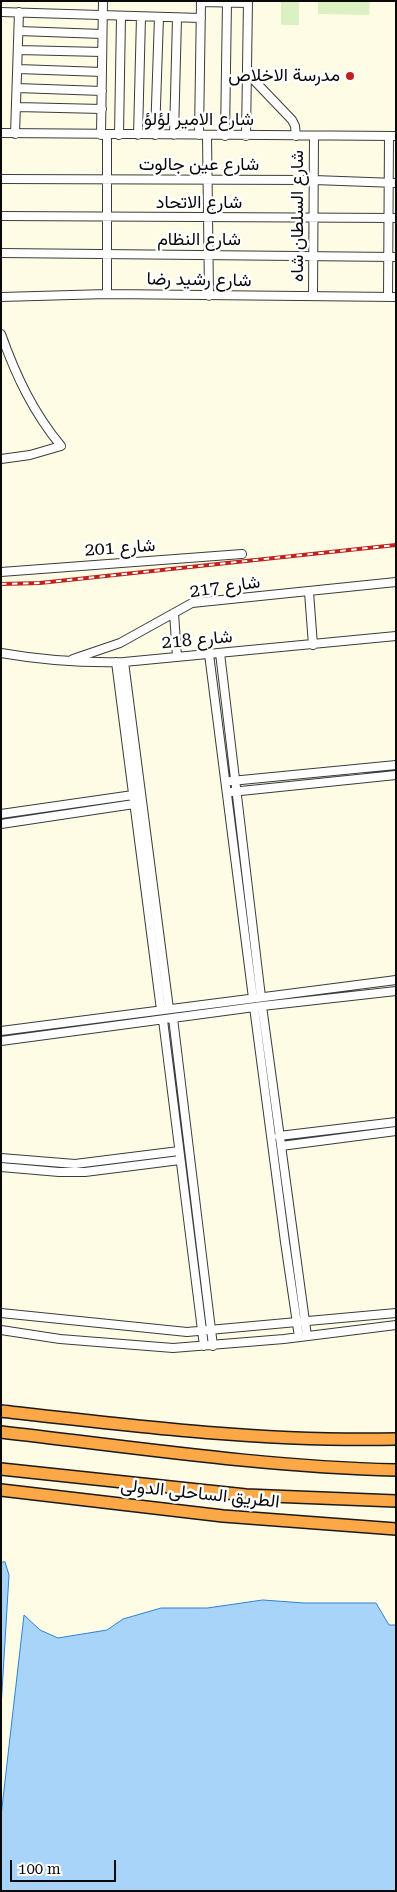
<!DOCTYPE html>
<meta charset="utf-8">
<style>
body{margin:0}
#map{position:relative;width:397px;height:1892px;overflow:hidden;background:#fffce6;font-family:"Roboto Serif",serif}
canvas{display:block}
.frame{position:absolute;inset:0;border:2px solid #090909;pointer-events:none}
.scale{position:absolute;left:10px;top:1860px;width:106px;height:22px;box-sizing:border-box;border:2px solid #090909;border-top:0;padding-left:6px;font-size:15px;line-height:18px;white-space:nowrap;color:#090909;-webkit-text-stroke:4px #fff;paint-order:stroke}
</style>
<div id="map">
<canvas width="397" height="1892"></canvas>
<div class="frame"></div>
<div class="scale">100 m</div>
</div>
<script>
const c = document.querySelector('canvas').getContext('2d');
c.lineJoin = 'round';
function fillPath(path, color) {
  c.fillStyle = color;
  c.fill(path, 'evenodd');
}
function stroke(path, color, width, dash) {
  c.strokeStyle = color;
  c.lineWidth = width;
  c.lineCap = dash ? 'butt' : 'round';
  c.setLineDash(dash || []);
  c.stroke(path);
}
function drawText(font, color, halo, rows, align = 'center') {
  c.font = font + ' "Roboto Serif",Vazirmatn,serif';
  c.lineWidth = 5;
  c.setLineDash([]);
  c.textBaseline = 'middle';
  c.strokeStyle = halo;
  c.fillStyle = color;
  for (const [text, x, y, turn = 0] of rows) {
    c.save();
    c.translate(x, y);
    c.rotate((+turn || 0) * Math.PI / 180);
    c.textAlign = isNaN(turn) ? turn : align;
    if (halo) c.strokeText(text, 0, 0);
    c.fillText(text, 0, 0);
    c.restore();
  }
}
fillPath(new Path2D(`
 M281,1H299V25H281Z
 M318,1H370L369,15L318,14Z`), '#dcf1c1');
const water = new Path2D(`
 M5,1562L9,1575L1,1708V1563Z
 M263,1600L304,1603H376L389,1625H396V1891H1V1816L24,1615L40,1630L58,1638L107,1630L123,1619L161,1608H207Z`);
fillPath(water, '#a8d4f9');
stroke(water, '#2b83d3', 1);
const minor = new Path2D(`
 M201,2L248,3
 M1,12L201,18
 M19,31L102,34
 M18,50L102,52
 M18,69L102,72
 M248,74L292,120L295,126L296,136
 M17,88L102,91
 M17,107L102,109
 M1,133L396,136
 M15,134L19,12
 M101,135L103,1
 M119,135L121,16
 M138,135L141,17
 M155,135L159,17
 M174,135L177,18
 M199,135L201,1
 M207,135L209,296
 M225,136L227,1
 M246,136L248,1
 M1,179L314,180L396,183
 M1,216L396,218
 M1,253L396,257
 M107,294V135
 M313,296L314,136
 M1,297L107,294L396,297
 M388,297L389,136
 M1,334C16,376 33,412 61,446L30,455L1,459
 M1,572L242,554
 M309,592L313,645
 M174,613L177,657
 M1,653C41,660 83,663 124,662L396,636
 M220,653L261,997
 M209,654L253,998
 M73,659L120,643L192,603L396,582
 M116,662L161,1010
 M124,662L169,1009
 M231,781L396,765
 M231,792L396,775
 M1,814L133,795
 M1,824L134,804
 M262,1006L307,1336
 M254,1007L285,1242L299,1337
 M173,1018L213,1346
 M163,1020L204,1346
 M1,1031L396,980
 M1,1041L262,1006L396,991
 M279,1136L396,1122
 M281,1146L396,1131
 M1,1158L75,1164L179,1151
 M1,1167L59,1172H85L180,1160
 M1,1313L187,1332L396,1313
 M1,1330L60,1339L173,1348L284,1339L396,1325`);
const highway = new Path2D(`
 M1,1411C132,1426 264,1442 396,1439
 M1,1432C132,1447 264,1467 396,1470
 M1,1469L246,1495L396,1501
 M1,1490L223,1516L396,1529`);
stroke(minor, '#3c3c3c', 10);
stroke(highway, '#1a1a1a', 14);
stroke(minor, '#fff', 8);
stroke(highway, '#fca846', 11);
const rail = new Path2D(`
 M1,584L40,583L396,545`);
stroke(rail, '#bf221c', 4);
stroke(rail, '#fff', 2, [5.5]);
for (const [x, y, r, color] of [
 [350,76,5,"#bf221c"]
]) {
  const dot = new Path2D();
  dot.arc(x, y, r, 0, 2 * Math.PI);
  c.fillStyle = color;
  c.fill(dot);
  stroke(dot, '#fff', 2);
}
drawText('18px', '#090909', '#fff', [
 ["مدرسة الاخلاص",340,76]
], 'right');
drawText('18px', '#090909', '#fff', [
 ["شارع الامير لؤلؤ",199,120],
 ["شارع عين جالوت",199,165],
 ["شارع الاتحاد",199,203],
 ["شارع السلطان شاه",298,216,-90],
 ["شارع النظام",199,240],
 ["شارع رشيد رضا",199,280,1],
 ["شارع 201",120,548,-4],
 ["شارع 217",225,587,-8],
 ["شارع 218",197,640,-5],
 ["الطريق الساحلى الدولى",200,1494,6]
]);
</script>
